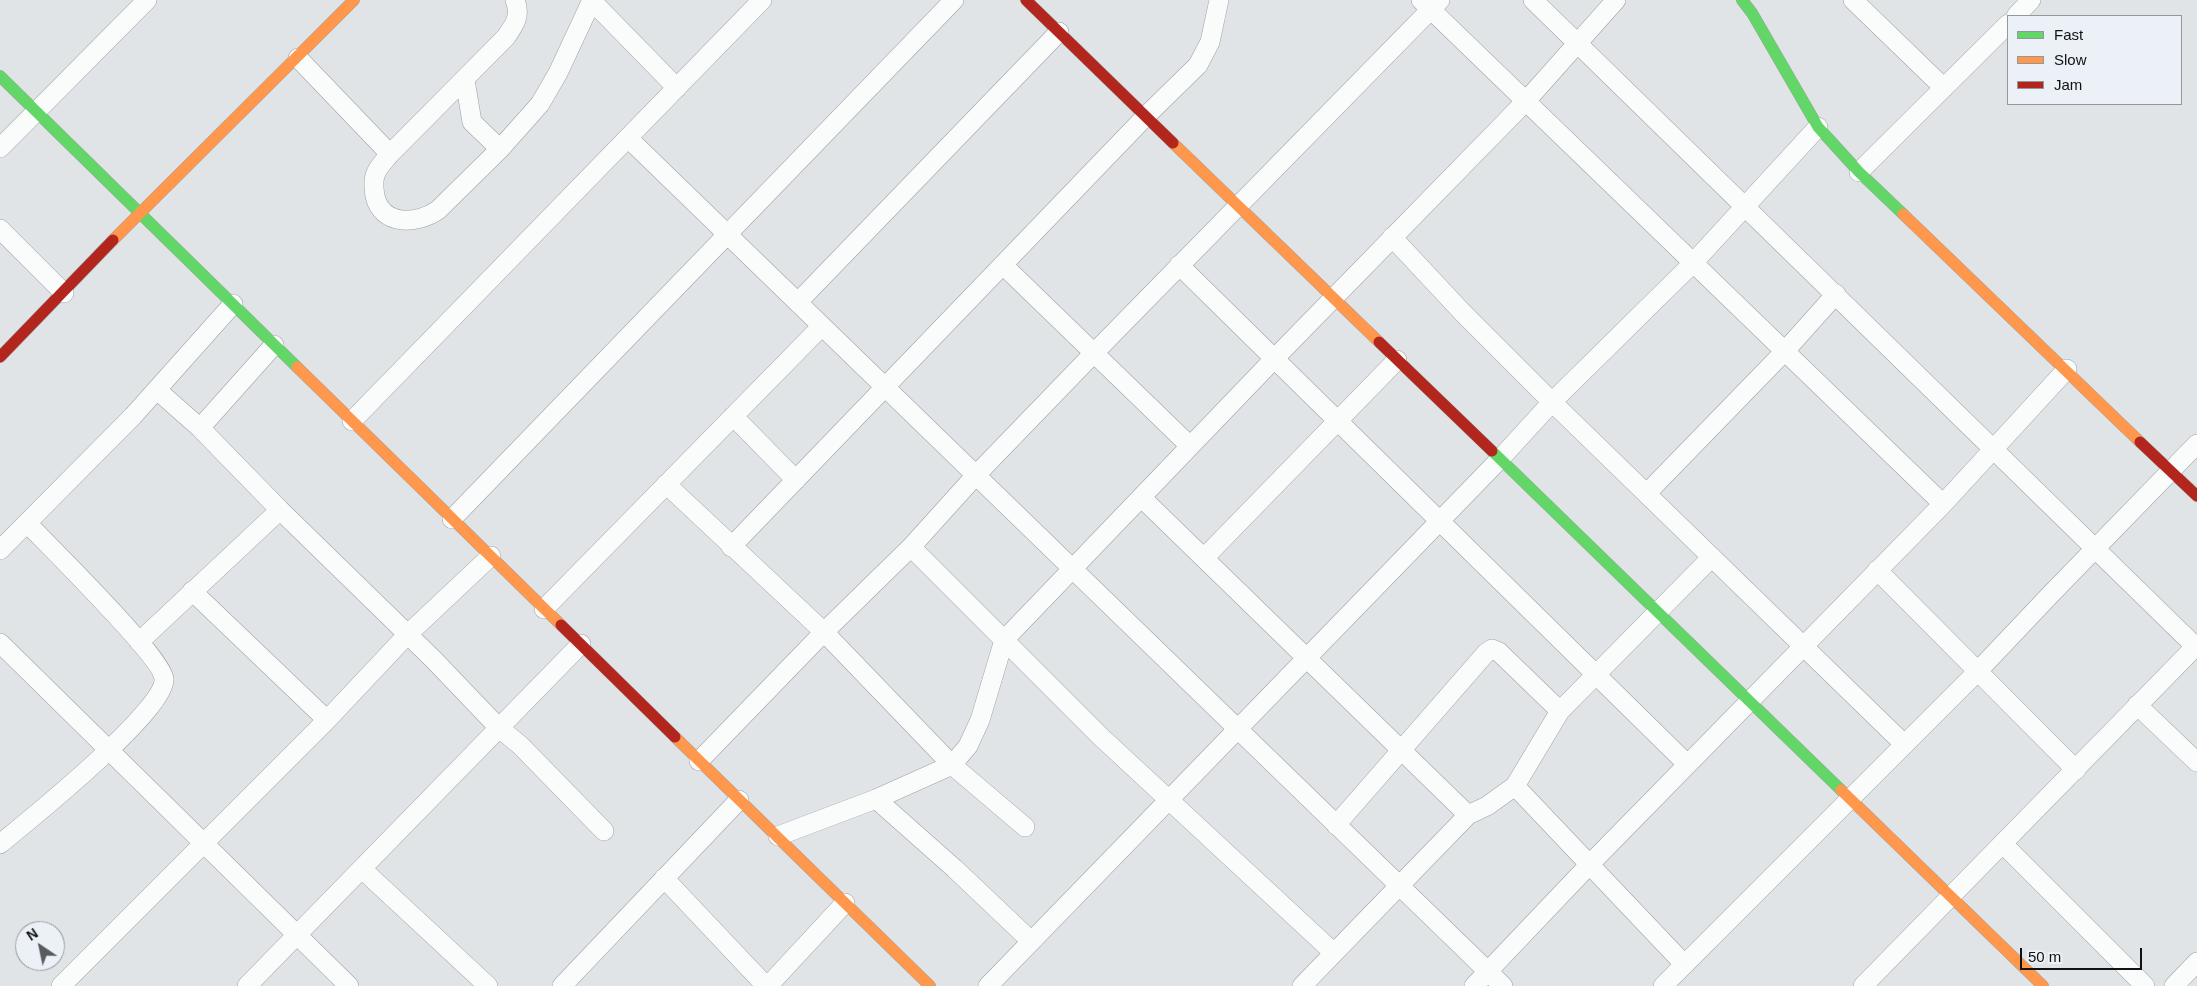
<!DOCTYPE html>
<style>
body{margin:0}
#map{position:relative;width:2197px;height:986px;overflow:hidden;background:#e1e4e7;font-family:Helvetica,sans-serif}
canvas{display:block}
.legend{position:absolute;left:2007px;top:15px;width:175px;height:90px;box-sizing:border-box;background:#ebf1f7;border:1px solid #93989c;margin:0;padding:6px 9px;list-style:none;font-size:15px;color:#101214}
.legend li{display:flex;align-items:center;gap:10px;height:25px}
.legend b{width:25px;border:1px solid #93989c}
.north{position:absolute;left:15px;top:921px;width:50px;height:50px;box-sizing:border-box;background:#ebf1f7;border:1px solid #93989c;border-radius:50%;rotate:326deg;font-size:14px;font-weight:700;line-height:20px;text-align:center;color:#101214}
.north::after{content:'';display:block;margin:auto;width:18px;height:22px;background:#595c5e;clip-path:polygon(50% 0,100% 100%,50% 72%,0 100%)}
.scale{position:absolute;left:2020px;top:948px;width:122px;height:22px;box-sizing:border-box;border:2px solid #101214;border-top:0;padding-left:6px;font-size:15px;line-height:18px;white-space:nowrap;color:#101214;-webkit-text-stroke:4px #ebf1f7;paint-order:stroke}
</style>
<div id="map">
<canvas width="2197" height="986"></canvas>
<ul class="legend">
<li><b style="height:6px;background:#63d668"></b>Fast</li>
<li><b style="height:6px;background:#ff974d"></b>Slow</li>
<li><b style="height:6px;background:#b3261e"></b>Jam</li>
</ul>
<div class="north">N</div>
<div class="scale">50 m</div>
</div>
<script>
const c = document.querySelector('canvas').getContext('2d');
c.lineJoin = 'round';
function stroke(path, color, width, dash) {
  c.strokeStyle = color;
  c.lineWidth = width;
  c.lineCap = dash ? 'butt' : 'round';
  c.setLineDash(dash || []);
  c.stroke(path);
}
const street = new Path2D(`
 M515,0C521,16 515,24 506,37L390,154C385,160 378,167 376,173C373,179 374,190 375,196C382,227 418,224 438,210L500,149L540,104L558,73L592,0
 M1421,0L1943,504
 M1533,0L2197,648
 M1853,0L1944,88
 M592,1L677,88
 M2016,16L2031,0
 M298,58L390,154
 M465,80L472,122L500,149
 M628,138L1503,986
 M0,148L147,0
 M1859,172L2008,24
 M0,229L64,293
 M1392,237L1463,313L1552,402L1904,744
 M1003,265L1190,446
 M1179,265L1687,764
 M798,302L1059,32
 M157,390L200,428L280,510L434,660L499,728L520,745L604,831
 M733,416L796,480
 M352,421L762,0
 M200,428L274,345
 M666,484L824,632L952,765L1025,827
 M1647,493L1785,351L1836,294
 M1142,498L1468,815
 M452,519L954,0
 M731,547L1146,116L1198,65L1210,42L1219,0
 M911,547L1100,736L1334,953
 M0,550L133,416L233,304
 M1204,558L1397,360
 M1877,570L2076,770
 M192,591L327,720
 M544,609L822,326
 M139,642L280,510
 M0,643L349,986
 M2137,705L2197,762
 M699,761L824,632L911,547L976,475L1093,354L1440,0
 M1515,786L1684,964
 M876,799L955,869L1031,941
 M1336,825L1486,653L1492,649L1499,652L1560,711
 M778,836L876,799L952,765L968,746L980,720L1004,640L1274,359L1526,101L1616,0
 M0,844C28,821 166,710 164,679C163,658 48,545 27,523
 M2004,845L2145,986
 M362,869L488,986
 M664,878L766,986
 M61,986L327,720L407,635L491,556
 M247,986L581,644
 M562,986L739,800
 M768,986L845,903
 M988,986L1500,459L1552,402L1693,263L1818,127
 M1302,986L1468,815L1487,806L1515,786L1560,711L1712,557
 M1474,986L1590,864L1943,504L2067,369
 M1663,986L1978,671L2050,595L2197,444
 M1863,986L2197,645
 M2174,986L2197,962`);
const fast = new Path2D(`
 M1742,0L1752,13L1818,127L1859,172L1903,214
 M0,76L297,367
 M1492,451L1841,790`);
const slow = new Path2D(`
 M1173,143L1379,342
 M1903,214L2140,442
 M113,240L354,0
 M297,367L561,625
 M675,737L930,986
 M1841,790L2043,986`);
const jam = new Path2D(`
 M1026,0L1173,143
 M1379,342L1492,451
 M0,357L113,240
 M2140,442L2197,496
 M561,625L675,737`);
stroke(street, '#9ea1a3', 20);
stroke(fast, '#9ea1a3', 12);
stroke(slow, '#9ea1a3', 12);
stroke(jam, '#9ea1a3', 12);
stroke(street, '#fafbfb', 19);
stroke(fast, '#63d668', 11);
stroke(slow, '#ff974d', 11);
stroke(jam, '#b3261e', 11);
</script>
